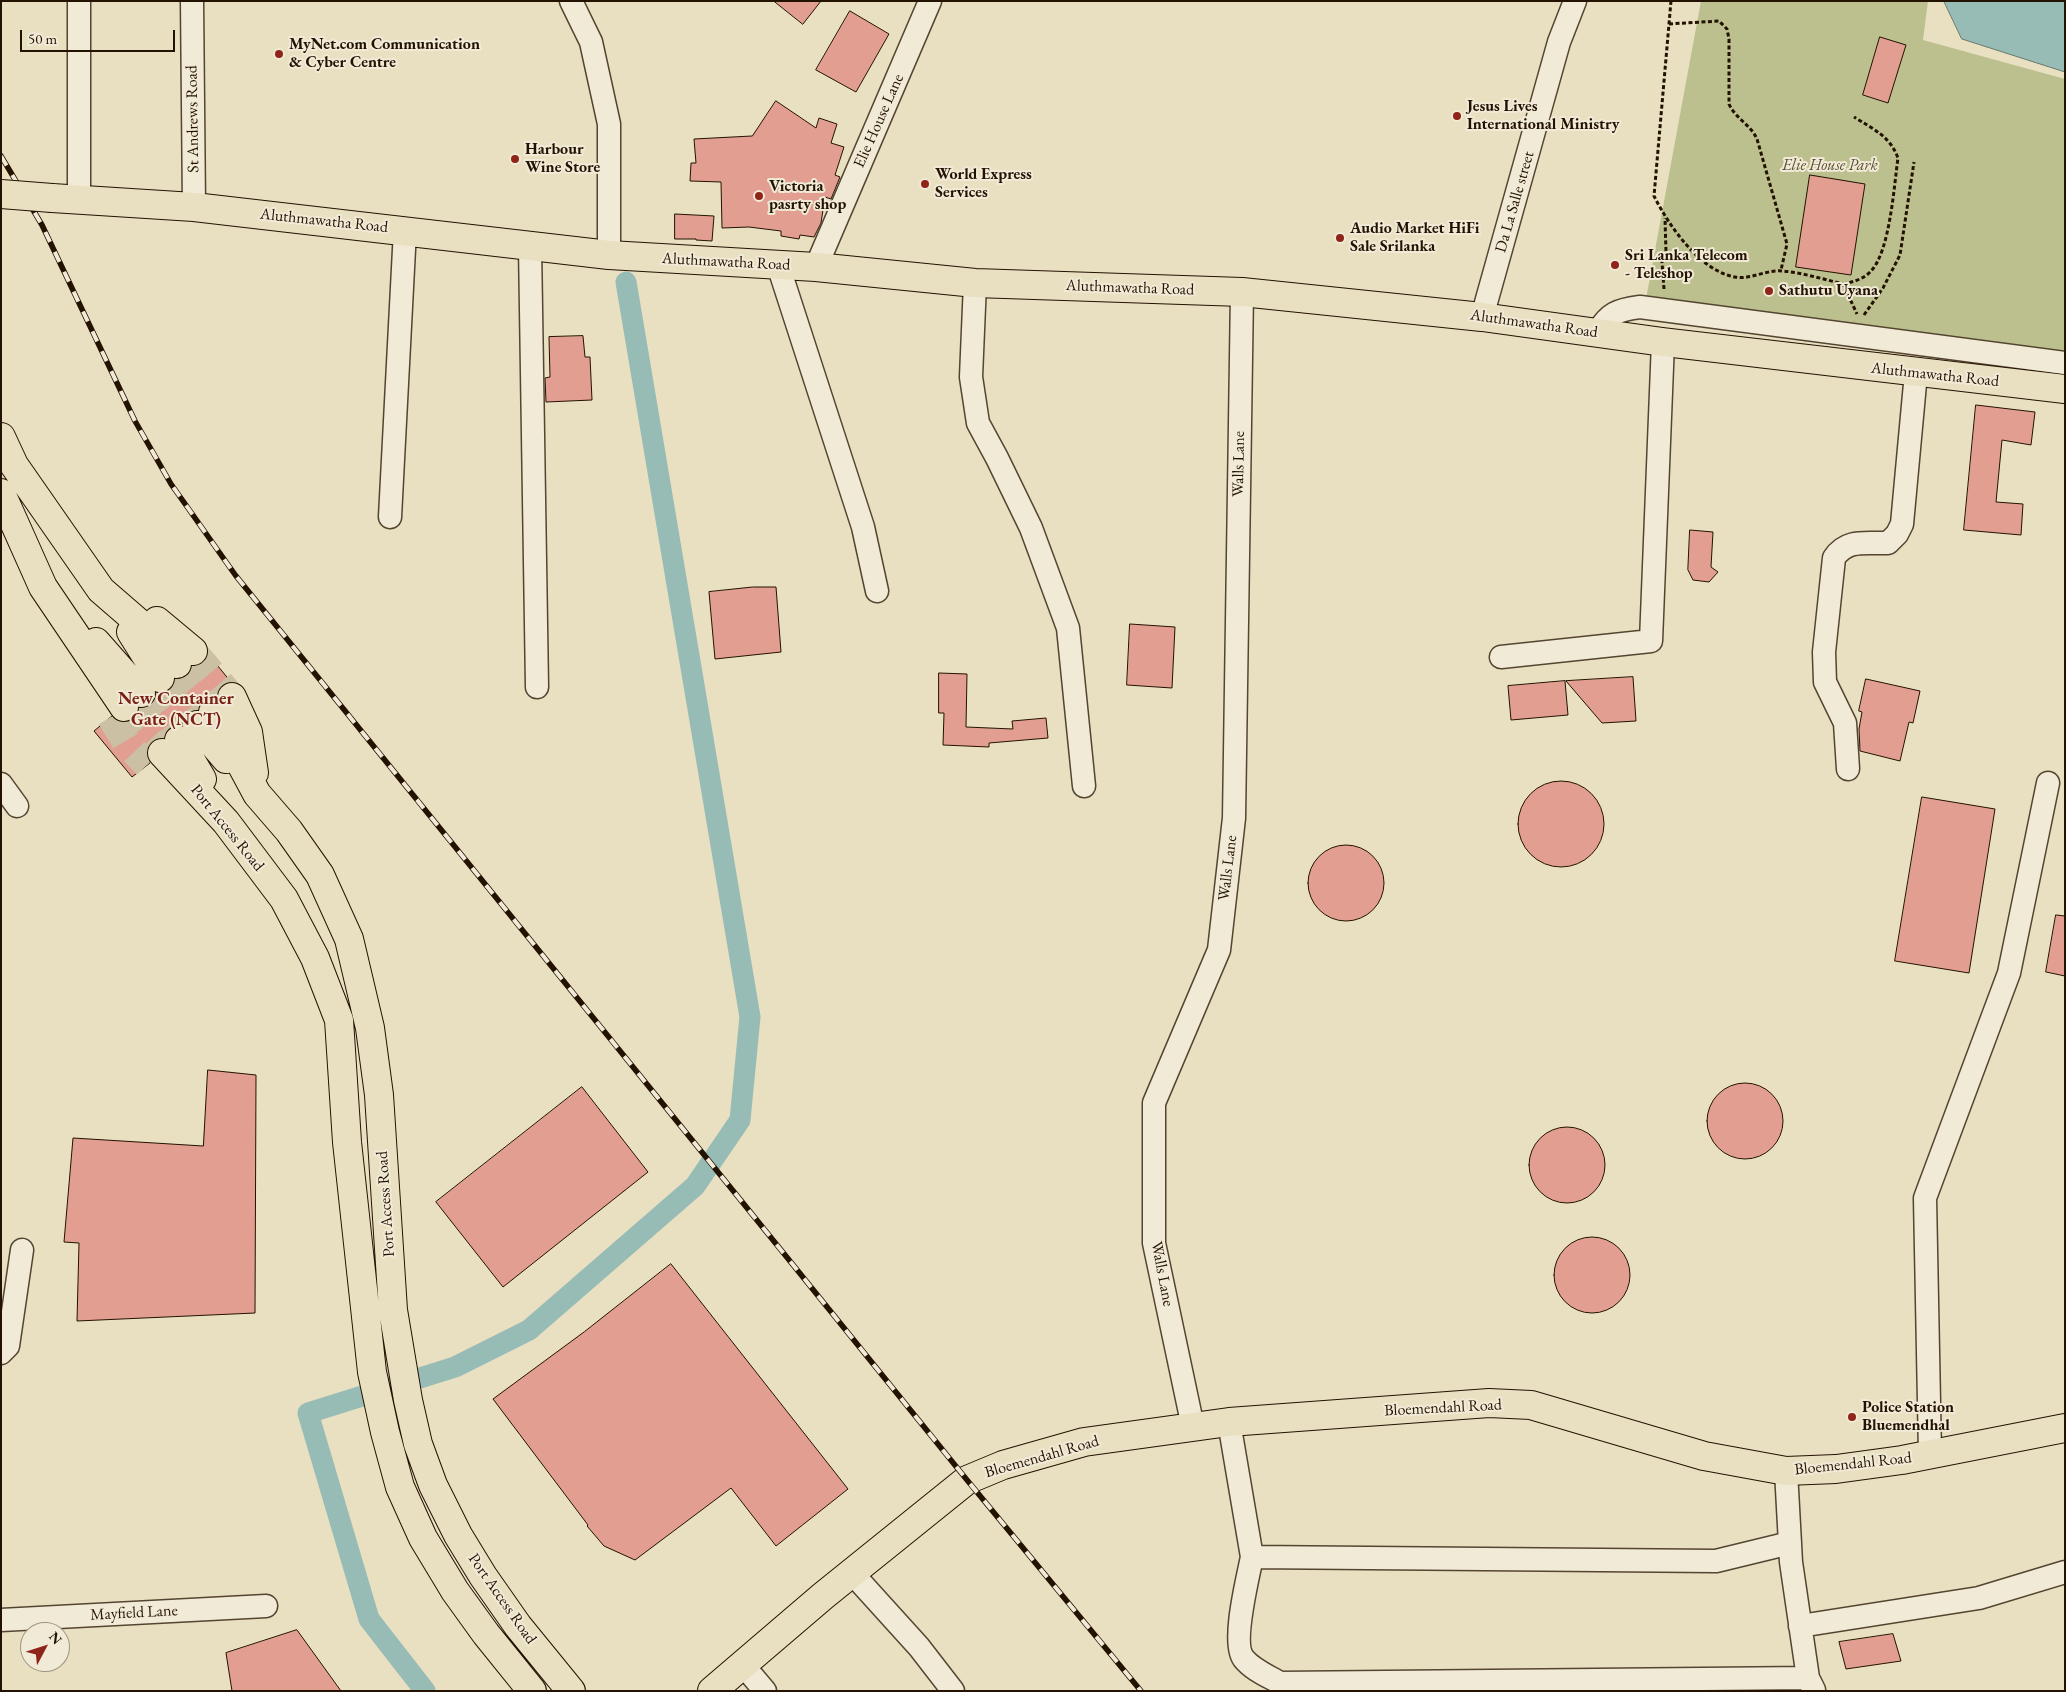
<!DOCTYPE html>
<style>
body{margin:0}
#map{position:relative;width:2066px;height:1692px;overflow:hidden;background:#e9dfc1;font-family:"EB Garamond",serif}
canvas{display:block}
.frame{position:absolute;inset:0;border:2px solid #231200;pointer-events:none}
.north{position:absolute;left:20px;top:1622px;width:50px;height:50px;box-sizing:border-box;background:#f1ead7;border:1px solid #9f9481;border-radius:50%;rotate:50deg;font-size:14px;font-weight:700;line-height:20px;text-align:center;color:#231200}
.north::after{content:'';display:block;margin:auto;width:18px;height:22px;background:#8f2418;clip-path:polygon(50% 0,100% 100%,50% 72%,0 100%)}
.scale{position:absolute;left:20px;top:30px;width:155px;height:22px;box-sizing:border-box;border:2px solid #231200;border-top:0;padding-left:6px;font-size:15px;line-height:18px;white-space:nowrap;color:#231200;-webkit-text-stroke:4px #f1ead7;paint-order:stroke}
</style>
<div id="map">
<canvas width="2066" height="1692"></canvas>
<div class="frame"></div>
<div class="north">N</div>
<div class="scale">50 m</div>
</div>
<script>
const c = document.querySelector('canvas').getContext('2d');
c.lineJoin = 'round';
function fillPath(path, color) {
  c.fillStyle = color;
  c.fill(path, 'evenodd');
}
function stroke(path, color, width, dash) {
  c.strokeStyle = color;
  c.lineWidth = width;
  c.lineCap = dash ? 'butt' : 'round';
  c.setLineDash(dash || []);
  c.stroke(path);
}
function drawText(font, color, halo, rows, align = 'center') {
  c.font = font + ' "EB Garamond",serif';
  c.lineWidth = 4;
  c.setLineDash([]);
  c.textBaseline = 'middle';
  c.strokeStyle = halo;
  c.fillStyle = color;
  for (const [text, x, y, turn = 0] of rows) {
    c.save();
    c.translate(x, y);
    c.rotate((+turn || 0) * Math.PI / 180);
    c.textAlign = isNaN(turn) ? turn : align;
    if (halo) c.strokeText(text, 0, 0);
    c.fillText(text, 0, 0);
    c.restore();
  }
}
fillPath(new Path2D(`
 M1701,1H1928L1923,40L2065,79V355L1646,299Z`), '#bcc08e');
const water = new Path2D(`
 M1944,1H2065V72L1962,39Z`);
fillPath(water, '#97bcb6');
stroke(water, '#69786d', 1);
stroke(new Path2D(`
 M425,1691L369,1619L308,1413L455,1367L529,1330L695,1186L740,1120L750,1017L626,282`), '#97bcb6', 21);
const building = new Path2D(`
 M774,1H821L803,24Z
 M850,11L889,34L856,92L816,70Z
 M1880,37L1906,45L1888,103L1863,95Z
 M776,101L816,128L819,118L837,124L831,143L844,147L835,175L840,177L831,199L825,197L821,223L814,237L800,235L799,239L781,236V231L749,227L722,228L721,182L690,181L691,163H696L694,139L752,136Z
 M1810,175L1865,184L1851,275L1796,267Z
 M675,214L714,216L712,241L696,240V239H675Z
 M583,336L585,357H590L592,400L546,402L545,378L550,377L549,337Z
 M1976,405L2035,412L2031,445L2002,440L1996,502L2023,504L2021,535L1964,530Z
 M1690,530L1713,532L1711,567L1718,572L1709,582L1693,580L1688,570Z
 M753,587H776L781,652L715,659L709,592Z
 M1130,624L1175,627L1172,688L1127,685Z
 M208,654L231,682L225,683L220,688L217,697L205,699L200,703L198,710L187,713L182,719V725L172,726L166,732L164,738H158L151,742L147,749V756L150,763L132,777L94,731L112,716L118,721L125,723L132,720L138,714L139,708H145L152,704L156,698V693L161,694L169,691L174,686L175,679L187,676L192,666L199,665L205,661Z
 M939,673L967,674L966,727L1013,729L1012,721L1046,718L1048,738L989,743V747L943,745L944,713H939Z
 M1633,677L1636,721L1602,723L1566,681Z
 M1866,679L1920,691L1913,723L1909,722L1900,761L1860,751L1859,729L1862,712L1859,711Z
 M1565,681L1568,715L1511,720L1508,686Z
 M1518 824a43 43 0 1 1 86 0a43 43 0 1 1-86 0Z
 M1922,797L1995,809L1969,973L1895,961Z
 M1308 883a38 38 0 1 1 76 0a38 38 0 1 1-76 0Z
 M2056,915L2065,916V976L2046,972Z
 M208,1070L256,1075L255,1313L77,1321L79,1243L64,1242L73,1138L203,1146Z
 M1707 1121a38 38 0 1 1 76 0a38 38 0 1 1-76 0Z
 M582,1087L648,1172L503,1287L436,1202Z
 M1529 1165a38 38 0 1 1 76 0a38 38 0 1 1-76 0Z
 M1554 1275a38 38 0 1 1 76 0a38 38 0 1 1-76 0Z
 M671,1264L848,1489L776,1546L731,1488L635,1560L604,1546L587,1526L588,1525L493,1399L584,1332Z
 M297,1630L341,1691H232L226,1653Z
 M1893,1634L1901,1661L1846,1669L1839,1642Z`);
fillPath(building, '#e19e91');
stroke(building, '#231200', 1);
stroke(new Path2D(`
 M193,651L232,697
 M177,664L198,689L213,712
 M160,678L197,725
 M141,693L179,740
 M124,707L143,733L162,753
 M111,717L127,744L147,765`), '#cbc0a4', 28, [28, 14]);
const minor = new Path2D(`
 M79,1V200
 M192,1L194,207
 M571,1L591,42L609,124V255
 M530,246L537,687
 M778,265L863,527L877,591
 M816,267L930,1
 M975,283L971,377L978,423L997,458L1031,528L1068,628L1084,786
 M1482,317L1559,42L1575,1
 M1597,333C1609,313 1617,310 1640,307L2065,363
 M390,517L405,230
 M1501,657L1651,641L1663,342
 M1848,769L1845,723L1825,682L1824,652L1834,558C1847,538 1867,544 1888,543L1897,534L1902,524L1916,373
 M1,784L17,806
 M1,1353L8,1346L22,1250
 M1229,1422L1252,1557L1716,1561L1790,1543
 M1193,1427L1154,1243V1103L1219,950L1234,818L1242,292
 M1930,1454L1925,1198L2009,973L2048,783
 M1786,1471L1791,1562L1808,1678L1814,1690
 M1252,1557C1248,1577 1231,1644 1244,1659C1253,1670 1268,1676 1280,1683L1808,1678
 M852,1573L919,1647L953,1691
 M1,1620L266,1606
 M1800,1626L1979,1598L2065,1572
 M743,1665L765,1691`);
const major = new Path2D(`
 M52,198L194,207L609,255L816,267L975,283L1242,292L1482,317L1663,342L2065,389
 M1,437L14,465L101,590L153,635L177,664
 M1,493L43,587L124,707
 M157,621L193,651
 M131,632L160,678
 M96,642L141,693
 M232,697L248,732L254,773
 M213,712L257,794L289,831L320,875L349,939L370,1028L379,1095L393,1310L408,1400L418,1444L433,1485L458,1535L483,1576L518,1626L571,1691
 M197,725L226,759
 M179,740L202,779
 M162,753L226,822L284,899L315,958L339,1020L347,1142L372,1372L385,1432L400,1487L423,1538L455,1591L486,1634L532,1691
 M712,1691L823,1596L967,1480L1003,1465L1084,1442L1229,1422L1489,1403L1531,1405L1704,1456L1786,1471L1836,1469L1902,1460L2065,1428`);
stroke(minor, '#544530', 25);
stroke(major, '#231200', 30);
stroke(new Path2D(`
 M1671,1L1654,196C1669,226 1700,271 1735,277C1751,280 1767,269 1783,271C1803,273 1823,279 1843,284L1857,314
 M1669,24L1719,21L1727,29L1729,39V104C1735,118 1751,125 1757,139L1787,244L1781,270
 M1843,284C1853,282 1864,279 1871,271C1890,251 1894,186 1898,158C1890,136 1873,129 1854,117
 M1664,289L1662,262L1666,252L1665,218
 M1864,315L1883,288L1900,255L1914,162`), '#231200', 3, [4, 2.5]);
stroke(minor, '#f1ead7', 22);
stroke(major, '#e9dfc1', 28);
const rail = new Path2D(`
 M1,156L42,225L135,421L171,484L236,576L967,1480L1141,1691`);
stroke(rail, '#231200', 5.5);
stroke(rail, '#f1ead7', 4, [11]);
const majorBridge = new Path2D(`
 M1,194L52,198`);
stroke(majorBridge, '#231200', 30, []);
stroke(majorBridge, '#e9dfc1', 28);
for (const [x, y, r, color] of [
 [279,54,5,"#8f2418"],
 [1457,116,5,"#8f2418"],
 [515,159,5,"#8f2418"],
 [925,184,5,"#8f2418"],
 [759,196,5,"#8f2418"],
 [1340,238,5,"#8f2418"],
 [1615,265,5,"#8f2418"],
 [1769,291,5,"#8f2418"],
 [1852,1417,5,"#8f2418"]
]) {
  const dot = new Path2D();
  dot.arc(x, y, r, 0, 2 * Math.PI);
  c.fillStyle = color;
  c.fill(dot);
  stroke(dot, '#f1ead7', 2);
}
drawText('bold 16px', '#231200', '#f1ead7', [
 ["MyNet.com Communication",289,45],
 ["& Cyber Centre",289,63],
 ["Jesus Lives",1467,107],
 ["International Ministry",1467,125],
 ["Harbour",525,150],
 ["Wine Store",525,168],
 ["World Express",935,175],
 ["Services",935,193],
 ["Victoria",769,187],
 ["pasrty shop",769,205],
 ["Audio Market HiFi",1350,229],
 ["Sale Srilanka",1350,247],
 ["Sri Lanka Telecom",1625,256],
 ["- Teleshop",1625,274],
 ["Sathutu Uyana",1779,291],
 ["Police Station",1862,1408],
 ["Bluemendhal",1862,1426]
], 'left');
drawText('16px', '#231200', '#f1ead7', [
 ["St Andrews Road",193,119,-91],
 ["Elie House Lane",879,121,-66],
 ["Da La Salle street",1515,202,-74],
 ["Aluthmawatha Road",324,221,6],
 ["Aluthmawatha Road",726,262,3],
 ["Aluthmawatha Road",1130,288,2],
 ["Aluthmawatha Road",1534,324,8],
 ["Aluthmawatha Road",1935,375,6],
 ["Walls Lane",1239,464,-89],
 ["Port Access Road",227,828,51],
 ["Walls Lane",1228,868,-83],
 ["Port Access Road",386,1204,-94],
 ["Walls Lane",1162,1274,79],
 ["Bloemendahl Road",1443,1408,-3],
 ["Bloemendahl Road",1042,1457,-16],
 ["Bloemendahl Road",1853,1464,-6],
 ["Port Access Road",502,1599,55],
 ["Mayfield Lane",134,1613,-3]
]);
drawText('italic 16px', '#594f32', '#f1ead7', [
 ["Elie House Park",1830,166]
]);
drawText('bold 18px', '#7a1f14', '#f1ead7', [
 ["New Container",176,699],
 ["Gate (NCT)",176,720]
]);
</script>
